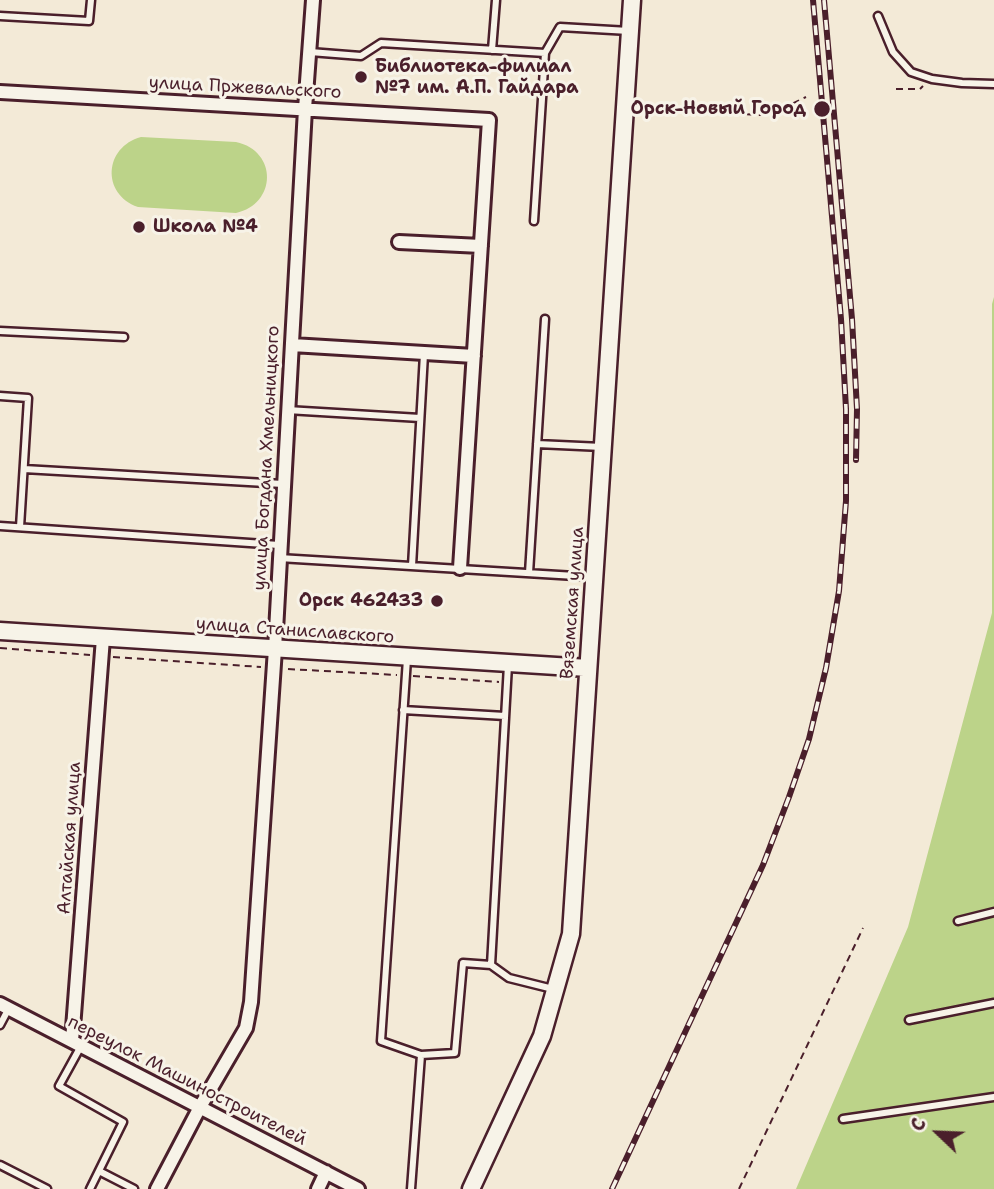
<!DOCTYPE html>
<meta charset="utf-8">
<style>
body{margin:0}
#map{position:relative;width:994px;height:1189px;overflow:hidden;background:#f3ead7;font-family:"Shantell Sans",sans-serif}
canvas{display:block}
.north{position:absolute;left:903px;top:1098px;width:70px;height:70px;-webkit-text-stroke:5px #f7f3e8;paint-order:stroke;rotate:293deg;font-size:19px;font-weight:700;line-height:28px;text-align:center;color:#4a1f2b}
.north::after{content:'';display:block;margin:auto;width:24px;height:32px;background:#4a1f2b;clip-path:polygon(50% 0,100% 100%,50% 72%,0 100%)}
</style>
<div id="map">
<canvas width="994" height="1189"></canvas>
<div class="north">С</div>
</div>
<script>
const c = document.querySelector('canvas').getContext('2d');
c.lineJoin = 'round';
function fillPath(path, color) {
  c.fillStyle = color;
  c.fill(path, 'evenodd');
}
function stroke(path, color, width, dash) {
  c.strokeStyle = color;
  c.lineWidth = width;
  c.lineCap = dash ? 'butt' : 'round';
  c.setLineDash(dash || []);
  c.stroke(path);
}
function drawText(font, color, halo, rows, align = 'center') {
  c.font = font + ' "Shantell Sans",sans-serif';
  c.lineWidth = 6;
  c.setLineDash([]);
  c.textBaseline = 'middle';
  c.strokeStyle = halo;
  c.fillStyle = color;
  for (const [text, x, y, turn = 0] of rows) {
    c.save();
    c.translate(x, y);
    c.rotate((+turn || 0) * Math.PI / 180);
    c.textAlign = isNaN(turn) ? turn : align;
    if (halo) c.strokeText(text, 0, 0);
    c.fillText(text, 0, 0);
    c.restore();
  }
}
fillPath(new Path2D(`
 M141,137L236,142C278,151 277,204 236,213L138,207C101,194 104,147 141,137Z
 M994,297V1189H796L908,927L992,613V304Z`), '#bcd389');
const lane = new Path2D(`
 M0,16L89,21L91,0
 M878,16L893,52L911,72L932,79L962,83L994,84
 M492,50L496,0
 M310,52L361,56L381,43L545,53
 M534,221L545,53L560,27L629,31
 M0,331L124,337
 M0,396L28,398L20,527
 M287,410L420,418
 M537,444L602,447
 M24,469L283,484
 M0,526L279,545
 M279,558L592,577
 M412,566L424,354
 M529,573L545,319
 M407,659L381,1041L421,1055
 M508,665L491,965L509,978L553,989
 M403,710L505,716
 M958,921L994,912
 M909,1020L994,1003
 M0,1025L9,1008
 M81,1046L59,1086L123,1122L90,1189
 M843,1119L994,1097
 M0,1165L47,1189
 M99,1171L134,1189
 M411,1189L421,1055L455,1053L463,963L491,965`);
const street = new Path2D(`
 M0,92L489,120L460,568
 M399,242L481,246
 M292,345L474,356
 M0,1004L358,1189
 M72,1041L103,638
 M157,1189L200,1107L246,1028L251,1002L275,649L305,109L313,0
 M318,1189L326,1172`);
const secondary = new Path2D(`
 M0,631L588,668
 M471,1189L542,1036L571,934L632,0`);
stroke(lane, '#4a1f2b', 11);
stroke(street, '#4a1f2b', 18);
stroke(secondary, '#4a1f2b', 21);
stroke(new Path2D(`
 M896,89H920L923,86
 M639,109L760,115L785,107L806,97
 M0,648L90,655
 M113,657L261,667
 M288,669L397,675
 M413,676L499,682
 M739,1189L863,928`), '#4a1f2b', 2, [7, 5]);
stroke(lane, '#f7f3e8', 6);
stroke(street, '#f7f3e8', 12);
stroke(secondary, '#f7f3e8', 16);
const rail = new Path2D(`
 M824,0L852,319L857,409L856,460
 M612,1189L763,865L789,797L809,739L826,668L839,591L846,501V409L841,319L813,0`);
stroke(rail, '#4a1f2b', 6);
stroke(rail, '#f7f3e8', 3.5, [10]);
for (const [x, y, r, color] of [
 [361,77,7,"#4a1f2b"],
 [822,109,9,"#4a1f2b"],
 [139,227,7,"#4a1f2b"],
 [437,601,7,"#4a1f2b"]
]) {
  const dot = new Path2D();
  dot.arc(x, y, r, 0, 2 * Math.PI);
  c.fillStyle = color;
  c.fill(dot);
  stroke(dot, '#f7f3e8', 2.5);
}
drawText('bold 18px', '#4a1f2b', '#f7f3e8', [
 ["Библиотека-филиал",375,67],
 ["№7 им. А.П. Гайдара",375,88],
 ["Орск-Новый Город",806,109,"right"],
 ["Школа №4",153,227],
 ["Орск 462433",423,601,"right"]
], 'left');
drawText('18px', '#4a1f2b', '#f7f3e8', [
 ["улица Пржевальского",245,88,3],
 ["улица Богдана Хмельницкого",267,458,-87],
 ["Вяземская улица",573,603,-86],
 ["улица Станиславского",295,631,4],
 ["Алтайская улица",70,838,-86],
 ["переулок Машиностроителей",187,1081,27]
]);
</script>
